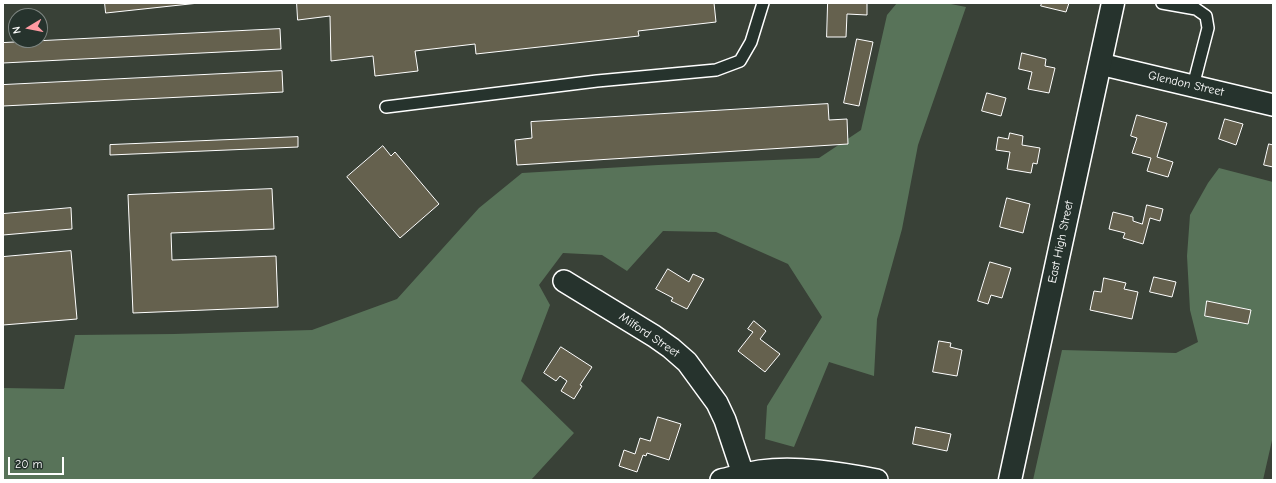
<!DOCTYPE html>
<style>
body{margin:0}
#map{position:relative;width:1276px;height:483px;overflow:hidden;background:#394137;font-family:"Comic Neue",sans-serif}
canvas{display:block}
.frame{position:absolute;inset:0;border:4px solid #fff;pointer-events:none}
.north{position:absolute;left:8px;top:8px;width:40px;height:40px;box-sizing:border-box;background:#26332d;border:1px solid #7d8581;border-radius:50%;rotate:260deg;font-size:11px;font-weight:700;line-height:16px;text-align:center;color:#fff}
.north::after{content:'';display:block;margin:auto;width:14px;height:18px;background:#ff9aa2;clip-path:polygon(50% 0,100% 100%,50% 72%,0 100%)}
.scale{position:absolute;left:8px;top:457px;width:56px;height:18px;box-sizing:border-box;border:2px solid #fff;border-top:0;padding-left:5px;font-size:12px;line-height:14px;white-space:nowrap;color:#fff;-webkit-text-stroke:3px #26332d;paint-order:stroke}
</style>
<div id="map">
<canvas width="1276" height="483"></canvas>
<div class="frame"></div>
<div class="north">N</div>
<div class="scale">20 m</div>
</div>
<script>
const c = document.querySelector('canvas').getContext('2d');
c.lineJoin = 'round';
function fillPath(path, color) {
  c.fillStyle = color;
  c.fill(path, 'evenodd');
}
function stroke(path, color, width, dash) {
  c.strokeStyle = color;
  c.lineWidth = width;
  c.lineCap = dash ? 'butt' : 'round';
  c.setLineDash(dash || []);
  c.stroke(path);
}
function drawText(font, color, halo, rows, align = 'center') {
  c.font = font + ' "Comic Neue",sans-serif';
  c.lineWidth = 3;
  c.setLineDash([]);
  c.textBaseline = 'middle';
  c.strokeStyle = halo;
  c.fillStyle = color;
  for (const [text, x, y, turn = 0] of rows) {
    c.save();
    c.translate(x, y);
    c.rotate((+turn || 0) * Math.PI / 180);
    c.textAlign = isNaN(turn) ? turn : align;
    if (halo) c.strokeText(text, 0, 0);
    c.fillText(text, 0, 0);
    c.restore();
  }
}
fillPath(new Path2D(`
 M897,3H946L966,7L918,145L902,229L877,319L874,376L829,362L794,447L765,439L767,406L822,317L788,264L716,232L663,231L627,271L602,255L563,253L539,285L550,305L521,381L574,433L531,480H3V388L64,389L75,335L174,334L312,330L397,299L479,208L522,173L658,165L819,158L861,130L887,15Z
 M1219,168L1273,182V436L1263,480H1033L1062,350L1176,353L1198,342L1190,310L1187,256L1190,215L1208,183Z`), '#587359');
const building = new Path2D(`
 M105,3H199L106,13Z
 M297,3H714L716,22L638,31L639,36L476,54L475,44L415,51L418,71L375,76L373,56L331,61L330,16L298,20Z
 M828,3H867V15L847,14L846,37H827Z
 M1042,3H1069L1066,12L1041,6Z
 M280,29L281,49L3,63V43Z
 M857,39L873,42L859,106L844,103Z
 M1022,53L1046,59L1045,66L1055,68L1049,93L1028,89L1032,72L1019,69Z
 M282,71L283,92L3,106V85Z
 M987,93L1006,98L1001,116L982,111Z
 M828,104L829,120L847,119L848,144L517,165L515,140L532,138L531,122Z
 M1137,115L1167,123L1157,157L1173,162L1168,177L1147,171L1151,158L1132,153L1137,138L1131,136Z
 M1225,119L1243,124L1236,145L1219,139Z
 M1010,133L1023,136L1022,145L1040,148L1037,164L1033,163L1031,173L1007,169L1010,152L996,150L998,137L1008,139Z
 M298,137V147L110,155V145Z
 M1269,144L1273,145V167L1264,165Z
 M383,146L391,156L395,152L439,204L400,238L347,177Z
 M272,189L274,229L171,233L172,260L276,256L278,307L133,313L128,195Z
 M1007,198L1030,204L1023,233L1000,227Z
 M1147,205L1163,209L1160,221L1150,218L1143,244L1123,238L1125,233L1109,229L1113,212L1133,217V221L1142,224Z
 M71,208L72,229L3,235V214Z
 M71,251L77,319L3,325V257Z
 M990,262L1011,268L1002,298L991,295L988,304L978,301Z
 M668,269L689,282L693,274L704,279L687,309L671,301L673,298L656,289Z
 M1154,277L1176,282L1172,297L1150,292Z
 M1104,278L1126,283L1124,289L1138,292L1132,319L1090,310L1094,291L1101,292Z
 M1207,301L1251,310L1248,324L1205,316Z
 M754,321L766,331L760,339L780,354L765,372L738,351L753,332L748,329Z
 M939,341L951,343L950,347L962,350L957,376L933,372Z
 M561,347L592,367L580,385L582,386L574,399L561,391L567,381L560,376L556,381L544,373Z
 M658,417L681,424L669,460L647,453L646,456L643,455L637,472L619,466L624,450L635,454L640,438L650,441Z
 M916,427L951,434L947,451L913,444Z`);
fillPath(building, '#65614e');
stroke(building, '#fff', 1);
const lane = new Path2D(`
 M1162,3L1196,9L1206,16L1208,28L1193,86
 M386,107L597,81L716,70L740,61L751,42L763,3`);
const street = new Path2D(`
 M1100,64L1273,105
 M564,281L654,336L671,348L687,362L717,403L725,420L743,474
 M721,480C734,477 747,473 760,471C797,466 840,473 877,480`);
const secondary = new Path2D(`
 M1010,480L1113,3`);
stroke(lane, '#fff', 14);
stroke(street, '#fff', 24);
stroke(secondary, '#fff', 25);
stroke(lane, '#26332d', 11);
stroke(street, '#26332d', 21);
stroke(secondary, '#26332d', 22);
drawText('12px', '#fff', '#26332d', [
 ["Glendon Street",1186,84,13],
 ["East High Street",1061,242,-78],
 ["Milford Street",649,335,34]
]);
</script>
